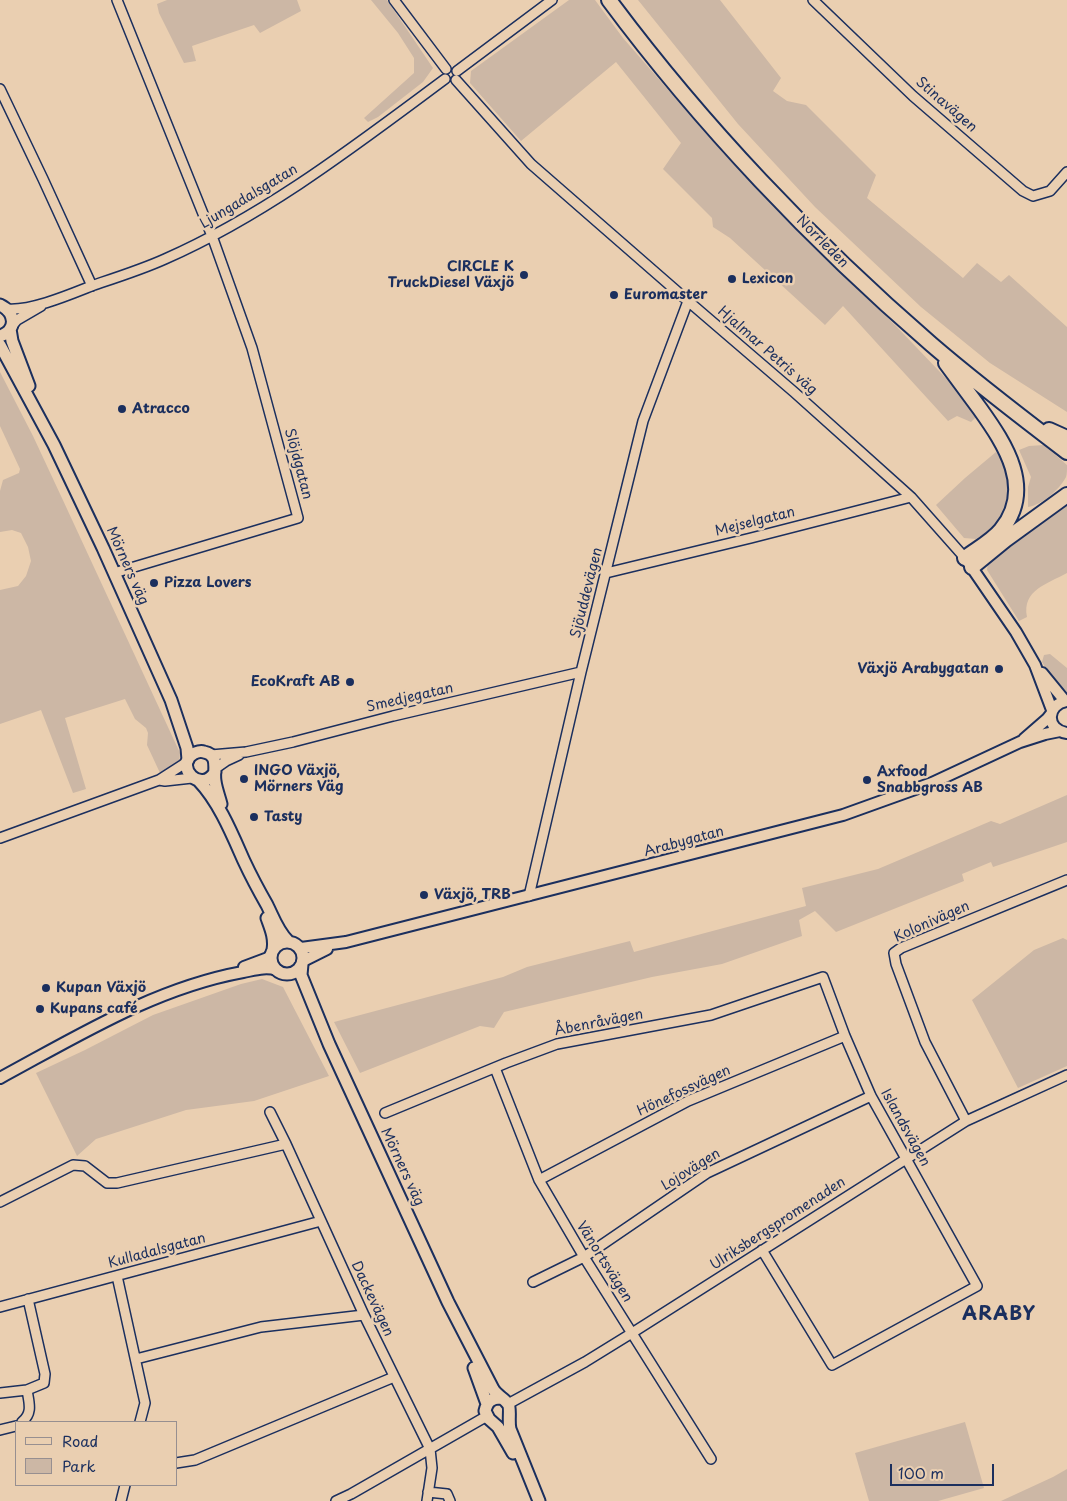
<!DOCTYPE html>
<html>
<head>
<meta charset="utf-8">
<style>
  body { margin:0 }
  #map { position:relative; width:1067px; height:1501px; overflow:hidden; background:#eacfb1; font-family:"Playpen Sans",sans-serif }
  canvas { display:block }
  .legend { position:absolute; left:15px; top:1421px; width:162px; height:65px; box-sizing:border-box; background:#eacfb1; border:1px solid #978f90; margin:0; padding:6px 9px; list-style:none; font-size:15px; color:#1b2f5e }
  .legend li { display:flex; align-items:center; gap:10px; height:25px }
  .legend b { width:25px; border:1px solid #978f90 }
  .scale { position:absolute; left:890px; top:1464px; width:104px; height:22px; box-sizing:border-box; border:2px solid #1b2f5e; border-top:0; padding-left:6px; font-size:15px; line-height:18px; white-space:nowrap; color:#1b2f5e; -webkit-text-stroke:4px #eacfb1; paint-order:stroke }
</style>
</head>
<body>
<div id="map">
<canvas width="1067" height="1501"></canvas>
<ul class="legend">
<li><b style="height:6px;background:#eacfb1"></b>Road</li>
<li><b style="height:14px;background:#ccb7a5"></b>Park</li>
</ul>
<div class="scale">100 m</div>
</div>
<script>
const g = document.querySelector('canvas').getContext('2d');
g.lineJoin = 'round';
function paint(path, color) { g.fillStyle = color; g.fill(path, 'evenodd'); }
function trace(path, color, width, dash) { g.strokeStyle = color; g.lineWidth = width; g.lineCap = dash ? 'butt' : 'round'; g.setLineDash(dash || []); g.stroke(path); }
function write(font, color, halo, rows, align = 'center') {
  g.font = font + ' "Playpen Sans",sans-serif'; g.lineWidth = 5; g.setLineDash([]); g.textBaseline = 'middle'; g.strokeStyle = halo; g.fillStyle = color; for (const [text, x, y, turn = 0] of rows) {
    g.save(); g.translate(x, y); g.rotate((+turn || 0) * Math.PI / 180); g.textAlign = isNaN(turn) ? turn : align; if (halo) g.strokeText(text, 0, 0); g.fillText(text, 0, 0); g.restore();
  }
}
paint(new Path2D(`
  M 167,0 L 297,0 L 301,11 L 260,33 L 254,25 L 192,46 L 196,61 L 184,63 L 159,13 L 157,4 Z
  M 371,0 L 387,0 L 433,68 L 423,82 L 378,117 L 368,122 L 364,118 L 414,73 L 414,58 L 398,33 Z
  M 569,0 L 595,0 L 623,38 L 724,154 L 823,256 L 895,325 L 962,395 L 977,416 L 971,422 L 957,416 L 948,421 L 843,306 L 825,325 L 730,238 L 713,227 L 712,218 L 663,169 L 681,143 L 616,62 L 521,141 L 470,83 L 471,71 Z
  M 638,0 L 720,0 L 781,78 L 773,91 L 787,101 L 806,105 L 876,175 L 867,198 L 963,278 L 977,263 L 1001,282 L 1009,275 L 1067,327 L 1067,412 L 990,363 L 921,307 L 815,207 L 738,124 Z
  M 0,372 L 33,436 L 61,496 L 180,753 L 179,764 L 160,773 L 147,745 L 148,733 L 146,728 L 135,719 L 125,699 L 65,718 L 86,789 L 73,793 L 41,710 L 0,724 L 0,590 L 18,586 L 26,576 L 31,561 L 28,547 L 21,533 L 12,530 L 0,532 L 0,491 L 3,480 L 19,473 L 20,469 L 0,426 Z
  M 1044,445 L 1067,465 C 1067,469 1067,474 1066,477 C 1059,490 1042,505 1028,507 L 1028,487 L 1031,477 L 1019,450 L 1029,446 Z
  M 996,452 C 1011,470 1012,499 1000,519 C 995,527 984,534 976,539 L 964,538 L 936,505 L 965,478 Z
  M 1067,504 L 1067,573 C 1047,584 1022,590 1027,617 L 1019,621 L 987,570 L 988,562 L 997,553 L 1063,505 Z
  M 1050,654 L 1067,668 L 1067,696 L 1062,693 L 1042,662 L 1044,655 Z
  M 1067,795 L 1067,842 L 993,867 L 991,862 L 962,874 L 964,881 L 836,932 L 815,911 L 799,920 L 802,936 L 722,964 L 652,977 L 504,1012 L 494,1028 L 480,1026 L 360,1073 L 334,1022 L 503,977 L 527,967 L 630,941 L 634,952 L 806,906 L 802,888 L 878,869 L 991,821 L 1000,824 Z
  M 1063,938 L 1067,940 L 1067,1066 L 1018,1088 L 972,1000 L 1034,950 Z
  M 262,979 L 283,987 L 329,1076 L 254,1101 L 186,1110 L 96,1139 L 77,1156 L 36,1073 L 85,1050 L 153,1015 L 241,984 Z
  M 965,1422 L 984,1488 L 938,1501 L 869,1501 L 855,1453 Z
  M 1067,1469 L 1067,1501 L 1001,1501 L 1053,1477 Z`), '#ccb7a5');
const minor = new Path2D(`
  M 394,0 L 446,69
  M 813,0 L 913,96 L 1023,191 L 1033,196 L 1050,191 L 1067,172
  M 457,71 L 552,0
  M 456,80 L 531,164 L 688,301 L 794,392 L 911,497 L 965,558
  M 0,89 L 43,179 L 92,286
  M 7,309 C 32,311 71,294 94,285 C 118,277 143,269 165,259 C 267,214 356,145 445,79
  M 11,327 L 17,320 L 41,306
  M 114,573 L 298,518 L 252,348 L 212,236 L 117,0
  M 606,573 L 751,538 L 911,497
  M 211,755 L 246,752 L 293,742 L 393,716 L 581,672
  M 216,768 L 226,761 L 239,755
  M 159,780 L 165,781 L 192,778
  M 0,838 L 159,780 L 187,762
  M 529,896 L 581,672 L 643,421 L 688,301
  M 495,1068 L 539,1180 L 584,1257 L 711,1459
  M 270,1112 L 286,1144 L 364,1315 L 430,1449 L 432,1468 L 427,1501
  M 385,1113 L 506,1063 L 557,1044 L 711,1015 L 823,977 L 845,1036 L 871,1096 L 977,1286 L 832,1365 L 762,1250
  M 966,1121 L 925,1042 L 896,964 L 894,953 L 901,948 L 1067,880
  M 539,1180 L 688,1101 L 845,1036
  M 0,1202 L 73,1165 L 85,1166 L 107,1183 L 117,1183 L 286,1144
  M 117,1276 L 145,1403 L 140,1422
  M 533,1282 L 584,1257 L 707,1173 L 871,1096
  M 0,1307 L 321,1221
  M 136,1359 L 261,1327 L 364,1315
  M 0,1393 L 27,1390 L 44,1383 L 45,1374 L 28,1299
  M 508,1404 L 585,1362 L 632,1333 L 966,1121 L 1067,1075
  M 22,1422 C 33,1413 29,1403 27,1390
  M 0,1430 L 16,1426
  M 176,1463 L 195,1460 L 394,1377
  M 428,1492 L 447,1494 L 450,1501
  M 121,1501 L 125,1485
  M 336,1501 L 351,1494 L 487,1416`);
const tertiary = new Path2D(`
  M 968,562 L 1016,632 L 1035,665 L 1052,710
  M 1042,673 L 1065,701
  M 1067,701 C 1046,704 1045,730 1067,733
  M 1024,739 L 1047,719 L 1051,714
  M 301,948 L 346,942 L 843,815 L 932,783 L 1020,742 L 1045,734 L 1060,731
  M 303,961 L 327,949
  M 244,967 L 268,958 L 272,953
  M 0,1078 C 78,1036 155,988 243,972 C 254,970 266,966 277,970`);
const secondary = new Path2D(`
  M 0,305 C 15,312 18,330 0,336
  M 10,329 L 12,341 L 29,386
  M 0,345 L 54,445 L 103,548 L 171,700 L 187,748 L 188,760
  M 215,772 C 201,795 174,766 193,754 C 196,752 201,751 204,752 C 220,755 213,770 215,781 C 216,789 219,796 221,804
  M 199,781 C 219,802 232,834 244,861 C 251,876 259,891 267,905 C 273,917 278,932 288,941
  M 267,918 C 271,929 275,938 273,950
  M271 958a16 16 0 1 1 32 0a16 16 0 1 1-32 0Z
  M 302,964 L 301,975 L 329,1044 L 448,1302 L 493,1389 C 497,1396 504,1398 508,1404 C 511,1408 508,1421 510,1429 L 539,1501
  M 474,1368 L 487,1404
  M 500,1398 C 491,1398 487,1402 485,1411 L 489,1419 L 498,1427 L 513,1453`);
const trunk = new Path2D(`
  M 609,0 C 701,124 814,243 931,344 C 975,382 1021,417 1067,452
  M 946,363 C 957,378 969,394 980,409 C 1005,444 1035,489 1001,530 C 992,541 977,549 965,558
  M 1049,430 L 1067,438
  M 972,567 L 1005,540 L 1067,495`);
trace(minor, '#1b2f5e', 12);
trace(tertiary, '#1b2f5e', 14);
trace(secondary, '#1b2f5e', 15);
trace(trunk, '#1b2f5e', 18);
trace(minor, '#eacfb1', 9);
trace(tertiary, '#eacfb1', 10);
trace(secondary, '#eacfb1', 11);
trace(trunk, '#eacfb1', 14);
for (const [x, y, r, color] of [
  [524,275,5,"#1b2f5e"],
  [732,279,5,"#1b2f5e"],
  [614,295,5,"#1b2f5e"],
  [122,409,5,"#1b2f5e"],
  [154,583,5,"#1b2f5e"],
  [999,669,5,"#1b2f5e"],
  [350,682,5,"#1b2f5e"],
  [244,779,5,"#1b2f5e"],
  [867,780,5,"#1b2f5e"],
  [254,817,5,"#1b2f5e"],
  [424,895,5,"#1b2f5e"],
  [46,988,5,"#1b2f5e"],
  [40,1009,5,"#1b2f5e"]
]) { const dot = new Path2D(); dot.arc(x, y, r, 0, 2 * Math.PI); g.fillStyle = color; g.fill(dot); trace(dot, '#eacfb1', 2); }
write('14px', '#1b2f5e', '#eacfb1', [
  ["Stinavägen",946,105,41],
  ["Ljungadalsgatan",249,197,-31],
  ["Norrleden",822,242,45],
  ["Hjalmar Petris väg",767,351,41],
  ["Slöjdgatan",298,464,75],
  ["Mejselgatan",755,522,-14],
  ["Mörners väg",127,566,66],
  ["Sjöuddevägen",587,593,-76],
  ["Smedjegatan",410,698,-13],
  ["Arabygatan",684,842,-15],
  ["Kolonivägen",932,922,-24],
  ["Åbenråvägen",599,1023,-11],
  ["Hönefossvägen",684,1091,-25],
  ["Islandsvägen",905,1128,61],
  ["Mörners väg",402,1167,65],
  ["Lojovägen",691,1170,-32],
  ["Ulriksbergspromenaden",778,1224,-33],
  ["Kulladalsgatan",157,1251,-15],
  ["Vänortsvägen",604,1262,58],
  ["Dackevägen",372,1299,65]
]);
write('bold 14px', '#1b2f5e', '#eacfb1', [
  ["CIRCLE K",514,267,"right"],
  ["TruckDiesel Växjö",514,283,"right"],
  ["Lexicon",742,279],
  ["Euromaster",624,295],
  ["Atracco",132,409],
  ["Pizza Lovers",164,583],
  ["Växjö Arabygatan",989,669,"right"],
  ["EcoKraft AB",340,682,"right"],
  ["INGO Växjö,",254,771],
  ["Mörners Väg",254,787],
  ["Axfood",877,772],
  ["Snabbgross AB",877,788],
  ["Tasty",264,817],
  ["Växjö, TRB",434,895],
  ["Kupan Växjö",56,988],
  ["Kupans café",50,1009]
], 'left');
g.letterSpacing = '1px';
write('bold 19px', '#1b2f5e', '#eacfb1', [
  ["ARABY",999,1315]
]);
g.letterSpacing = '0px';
</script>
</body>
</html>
